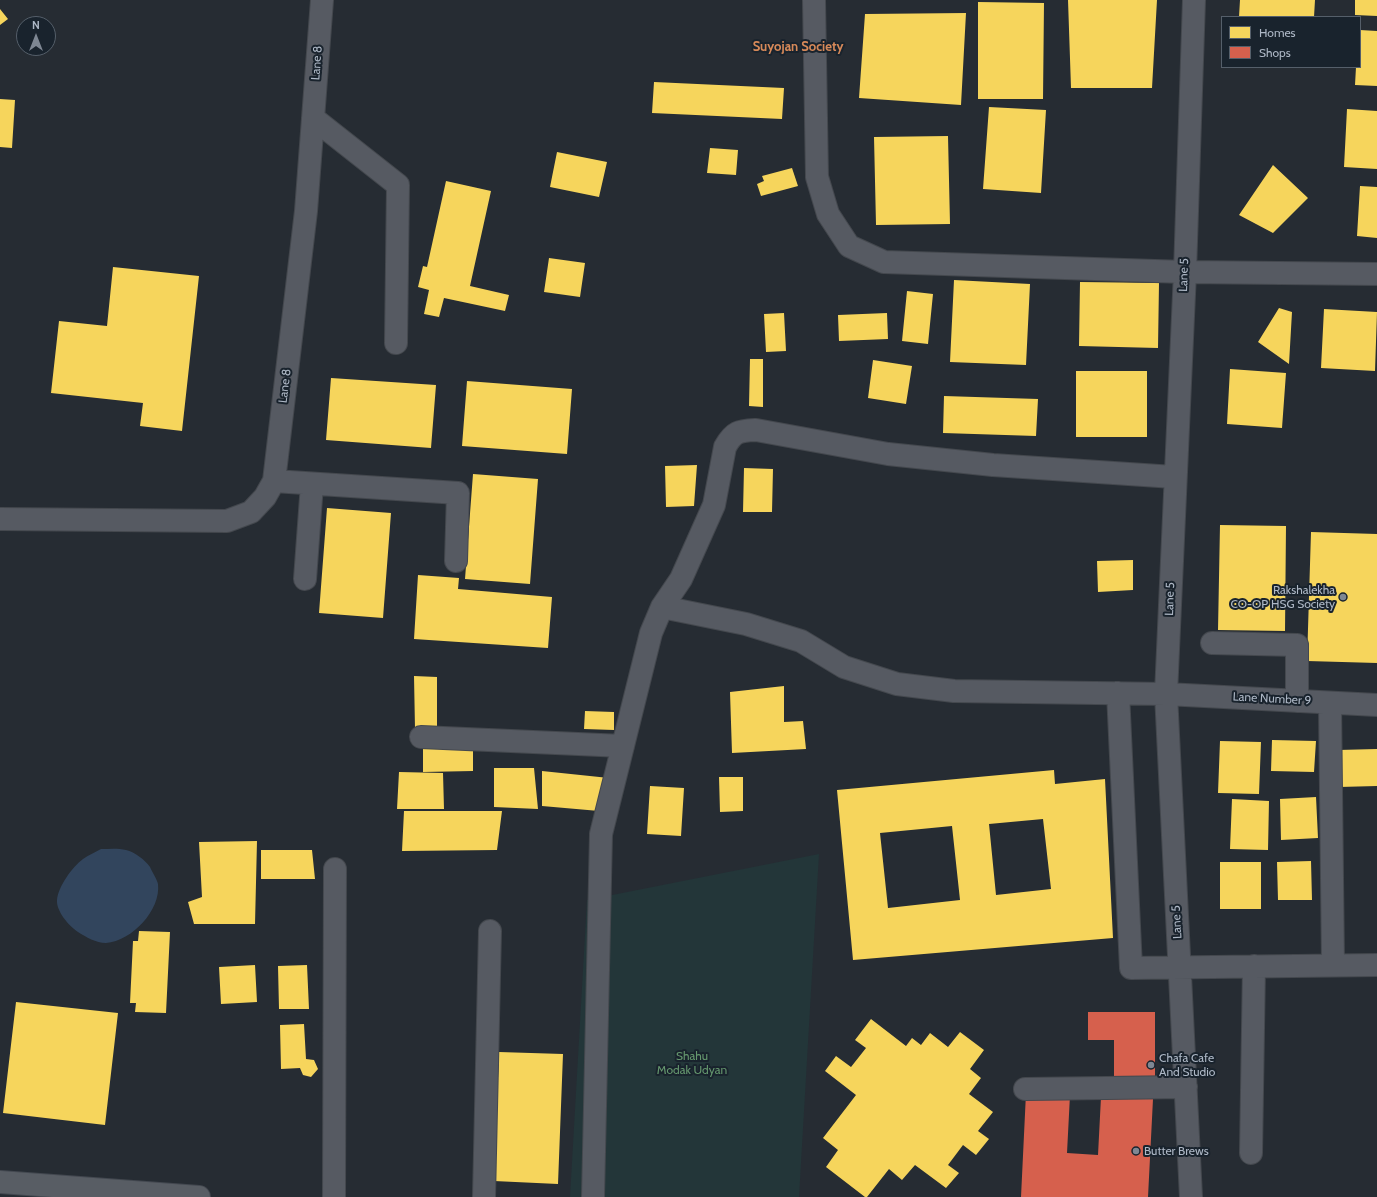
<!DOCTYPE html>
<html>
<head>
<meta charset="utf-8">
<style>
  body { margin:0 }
  #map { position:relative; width:1377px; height:1197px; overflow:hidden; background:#262c33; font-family:Cabin,sans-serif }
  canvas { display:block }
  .legend { position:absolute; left:1221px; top:16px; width:140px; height:52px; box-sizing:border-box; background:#19232d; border:1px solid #555f6a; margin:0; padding:5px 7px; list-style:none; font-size:12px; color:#aeb8c6 }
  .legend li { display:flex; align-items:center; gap:8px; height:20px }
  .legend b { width:20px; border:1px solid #555f6a }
  .north { position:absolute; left:16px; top:16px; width:40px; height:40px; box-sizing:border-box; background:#19232d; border:1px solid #555f6a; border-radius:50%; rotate:0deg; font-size:11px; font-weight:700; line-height:16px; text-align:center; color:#aeb8c6 }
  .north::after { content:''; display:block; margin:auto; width:14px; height:18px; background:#7e8793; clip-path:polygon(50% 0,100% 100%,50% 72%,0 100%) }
</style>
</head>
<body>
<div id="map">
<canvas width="1377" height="1197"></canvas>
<ul class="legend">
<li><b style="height:11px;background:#f6d55c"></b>Homes</li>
<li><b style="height:11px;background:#d6604d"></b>Shops</li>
</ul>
<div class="north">N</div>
</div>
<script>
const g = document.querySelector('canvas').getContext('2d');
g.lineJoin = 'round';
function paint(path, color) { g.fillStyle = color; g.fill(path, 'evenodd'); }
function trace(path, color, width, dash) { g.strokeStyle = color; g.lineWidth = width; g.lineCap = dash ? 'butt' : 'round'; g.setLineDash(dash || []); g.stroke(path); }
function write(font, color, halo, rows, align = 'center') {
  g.font = font + ' Cabin,sans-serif'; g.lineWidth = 4; g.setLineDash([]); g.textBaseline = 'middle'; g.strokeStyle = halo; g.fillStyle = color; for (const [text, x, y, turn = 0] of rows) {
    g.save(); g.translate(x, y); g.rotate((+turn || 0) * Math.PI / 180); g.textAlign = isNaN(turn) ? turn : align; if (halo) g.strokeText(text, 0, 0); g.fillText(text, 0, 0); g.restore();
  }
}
paint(new Path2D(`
  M 819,854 L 799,1197 L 570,1197 L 587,900 Z`), '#233639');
paint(new Path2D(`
  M 101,849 C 109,849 118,848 126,850 C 135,852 145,860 150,867 C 152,872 157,879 158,884 C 161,910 132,941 106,943 C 96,943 86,937 78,932 C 69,926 56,911 57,900 C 58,887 72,867 83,859 C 88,855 96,852 101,849 Z`), '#32455d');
paint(new Path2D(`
  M 1068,0 L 1157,0 L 1152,88 L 1071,88 Z
  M 1240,0 L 1315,0 L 1314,17 L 1239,17 Z
  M 1355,0 L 1377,0 L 1377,16 L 1355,15 Z
  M 978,2 L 1044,3 L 1043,99 L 978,99 Z
  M 0,9 L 8,19 L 0,25 Z
  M 966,13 L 961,105 L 859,98 L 865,14 Z
  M 1360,30 L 1377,31 L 1377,86 L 1355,85 L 1356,67 L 1360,67 Z
  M 654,82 L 784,88 L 782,119 L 652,113 Z
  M 0,99 L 15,100 L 12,148 L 0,147 Z
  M 989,107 L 1046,110 L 1041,193 L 983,189 Z
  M 1347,109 L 1377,111 L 1377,169 L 1344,167 Z
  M 948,136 L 950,224 L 876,225 L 874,137 Z
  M 710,148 L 738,150 L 736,175 L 707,173 Z
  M 557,152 L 607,162 L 599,197 L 550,187 Z
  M 1273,165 L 1308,198 L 1273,233 L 1239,215 Z
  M 792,168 L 798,186 L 761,196 L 757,184 L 764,181 L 762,176 Z
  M 446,181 L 491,191 L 470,286 L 509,295 L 505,311 L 444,298 L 439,317 L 424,314 L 429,290 L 418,287 L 423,266 L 427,267 Z
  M 1360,186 L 1377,187 L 1377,238 L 1357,236 Z
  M 549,258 L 585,263 L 580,297 L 544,292 Z
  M 113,267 L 199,276 L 182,431 L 140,426 L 143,403 L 51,393 L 59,321 L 107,326 Z
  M 954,280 L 1030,284 L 1026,365 L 950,362 Z
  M 1080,282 L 1159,283 L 1158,348 L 1079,346 Z
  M 907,291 L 933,294 L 928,344 L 902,341 Z
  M 1279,308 L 1292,312 L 1289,364 L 1258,342 Z
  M 1324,309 L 1377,312 L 1375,371 L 1321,368 Z
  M 784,313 L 786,351 L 766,352 L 764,314 Z
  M 887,313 L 888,339 L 839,341 L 838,315 Z
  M 750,359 L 763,359 L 763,407 L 749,406 Z
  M 873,360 L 912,366 L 906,404 L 868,398 Z
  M 1230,369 L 1286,373 L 1282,428 L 1227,424 Z
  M 1076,371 L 1147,371 L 1147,437 L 1076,437 Z
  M 331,378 L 436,385 L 431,448 L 326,440 Z
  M 467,381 L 572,389 L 567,454 L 462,446 Z
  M 944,396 L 1038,399 L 1036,436 L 943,433 Z
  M 697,465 L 694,506 L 666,507 L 665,466 Z
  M 744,468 L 773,469 L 772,512 L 743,512 Z
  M 473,474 L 538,479 L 530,584 L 465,579 Z
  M 327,508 L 391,513 L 383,618 L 319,613 Z
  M 1220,525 L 1286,526 L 1285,631 L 1218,630 Z
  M 1311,532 L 1377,534 L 1377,663 L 1307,661 Z
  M 1133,560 L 1133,590 L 1098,592 L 1097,561 Z
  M 418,575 L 459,578 L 458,589 L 552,597 L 548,648 L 414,639 Z
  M 414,676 L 437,677 L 437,731 L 415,729 Z
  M 784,686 L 784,722 L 803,721 L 806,749 L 732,753 L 730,692 Z
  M 585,711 L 614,712 L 614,730 L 584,729 Z
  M 473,740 L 473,771 L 423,772 L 423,741 Z
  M 1272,740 L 1316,741 L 1314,772 L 1271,771 Z
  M 1220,741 L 1261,742 L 1259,794 L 1218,793 Z
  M 1377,749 L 1377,786 L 1339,787 L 1338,750 Z
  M 494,768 L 534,768 L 538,809 L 494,807 Z
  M 1054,770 L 1055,784 L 1105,779 L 1113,938 L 853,960 L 837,790 ZM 1043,819 L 1051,889 L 996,895 L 989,824 ZM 952,826 L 960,900 L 888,908 L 880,833 Z
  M 542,771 L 609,778 L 599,811 L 542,806 Z
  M 399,772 L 443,773 L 444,809 L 397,809 Z
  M 719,777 L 743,777 L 743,811 L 720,812 Z
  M 650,786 L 684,788 L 681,836 L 647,834 Z
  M 1316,797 L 1318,838 L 1281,840 L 1280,799 Z
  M 1232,799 L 1269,801 L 1268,850 L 1230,849 Z
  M 404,811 L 502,811 L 497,850 L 402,851 Z
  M 257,841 L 255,924 L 194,924 L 188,902 L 202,897 L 199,842 Z
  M 261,850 L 312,850 L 315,879 L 261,879 Z
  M 1311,861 L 1312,900 L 1278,900 L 1277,862 Z
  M 1220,862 L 1261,862 L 1261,909 L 1220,909 Z
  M 139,931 L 170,932 L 166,1013 L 135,1012 L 136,1003 L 130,1003 L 133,941 L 138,941 Z
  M 255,965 L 257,1002 L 221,1004 L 219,967 Z
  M 307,965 L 309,1009 L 279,1009 L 278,966 Z
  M 16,1002 L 118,1013 L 105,1125 L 3,1113 Z
  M 871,1019 L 906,1046 L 912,1038 L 921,1045 L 930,1033 L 948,1047 L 960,1032 L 984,1050 L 970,1069 L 981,1078 L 969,1094 L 993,1112 L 978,1131 L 989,1139 L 976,1155 L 963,1145 L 948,1165 L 959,1173 L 946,1188 L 915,1165 L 902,1180 L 889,1169 L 867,1197 L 865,1197 L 826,1167 L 838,1150 L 823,1138 L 856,1095 L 825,1071 L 836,1056 L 851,1067 L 866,1048 L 855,1040 Z
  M 304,1024 L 306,1059 L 314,1060 L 318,1069 L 311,1077 L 303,1075 L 300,1068 L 281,1069 L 280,1025 Z
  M 499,1052 L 563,1054 L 558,1184 L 494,1181 Z`), '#f6d55c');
paint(new Path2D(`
  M 1088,1012 L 1155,1012 L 1155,1080 L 1114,1080 L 1114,1040 L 1088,1040 Z
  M 1026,1093 L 1070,1095 L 1067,1153 L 1098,1155 L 1101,1097 L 1153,1099 L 1148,1197 L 1021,1197 Z`), '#d6604d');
const minor = new Path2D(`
  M 814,0 L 817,177 L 828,214 L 849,246 L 884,262 L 1185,272 L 1377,274
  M 313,118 L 398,185 L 396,343
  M 274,481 L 458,493 L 456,561
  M 0,519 L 227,521 L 251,512 L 265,497 L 274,481 L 306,211 L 322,0
  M 305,579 L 312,484
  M 662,607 L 746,624 L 801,641 L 844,667 L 897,684 L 954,691 L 1166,694 L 1377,705
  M 1212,643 L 1297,645 L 1297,701
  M 1118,693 L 1131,968 L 1377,965
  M 1330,703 L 1333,965
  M 421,737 L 623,746
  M 1025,1089 L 1186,1087
  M 1251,1153 L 1254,966
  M 334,1197 L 335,869
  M 484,1197 L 490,931
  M 593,1197 L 601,834 L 651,633 L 662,607 L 681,579 L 714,505 L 725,447 C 734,431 739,431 756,430 L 888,454 L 993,465 L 1174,477
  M 1191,1197 L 1166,694 L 1185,272 L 1194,0`);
const major = new Path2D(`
  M 0,1182 L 199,1197`);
trace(minor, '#44484e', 24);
trace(major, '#434850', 24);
trace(minor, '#565a62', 22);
trace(major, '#585d64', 22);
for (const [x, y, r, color] of [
  [1343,597,4,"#7e8793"],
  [1151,1065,4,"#7e8793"],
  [1136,1151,4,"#7e8793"]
]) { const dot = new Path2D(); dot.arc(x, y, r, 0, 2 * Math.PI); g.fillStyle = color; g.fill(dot); trace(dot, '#19232d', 1.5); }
write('12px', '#aeb8c6', '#19232d', [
  ["Lane 8",317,63,-86],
  ["Lane 5",1184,275,-88],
  ["Lane 8",285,386,-83],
  ["Lane 5",1170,599,-88],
  ["Lane Number 9",1272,699,3],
  ["Lane 5",1177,922,-93]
]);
write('12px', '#aeb8c6', '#19232d', [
  ["Rakshalekha",1335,590,"right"],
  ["CO-OP HSG Society",1335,604,"right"],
  ["Chafa Cafe",1159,1058],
  ["And Studio",1159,1072],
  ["Butter Brews",1144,1151]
], 'left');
write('12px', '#65976e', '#19232d', [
  ["Shahu",692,1056],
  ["Modak Udyan",692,1070]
]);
write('bold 13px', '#d68959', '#19232d', [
  ["Suyojan Society",798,47]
]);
</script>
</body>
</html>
